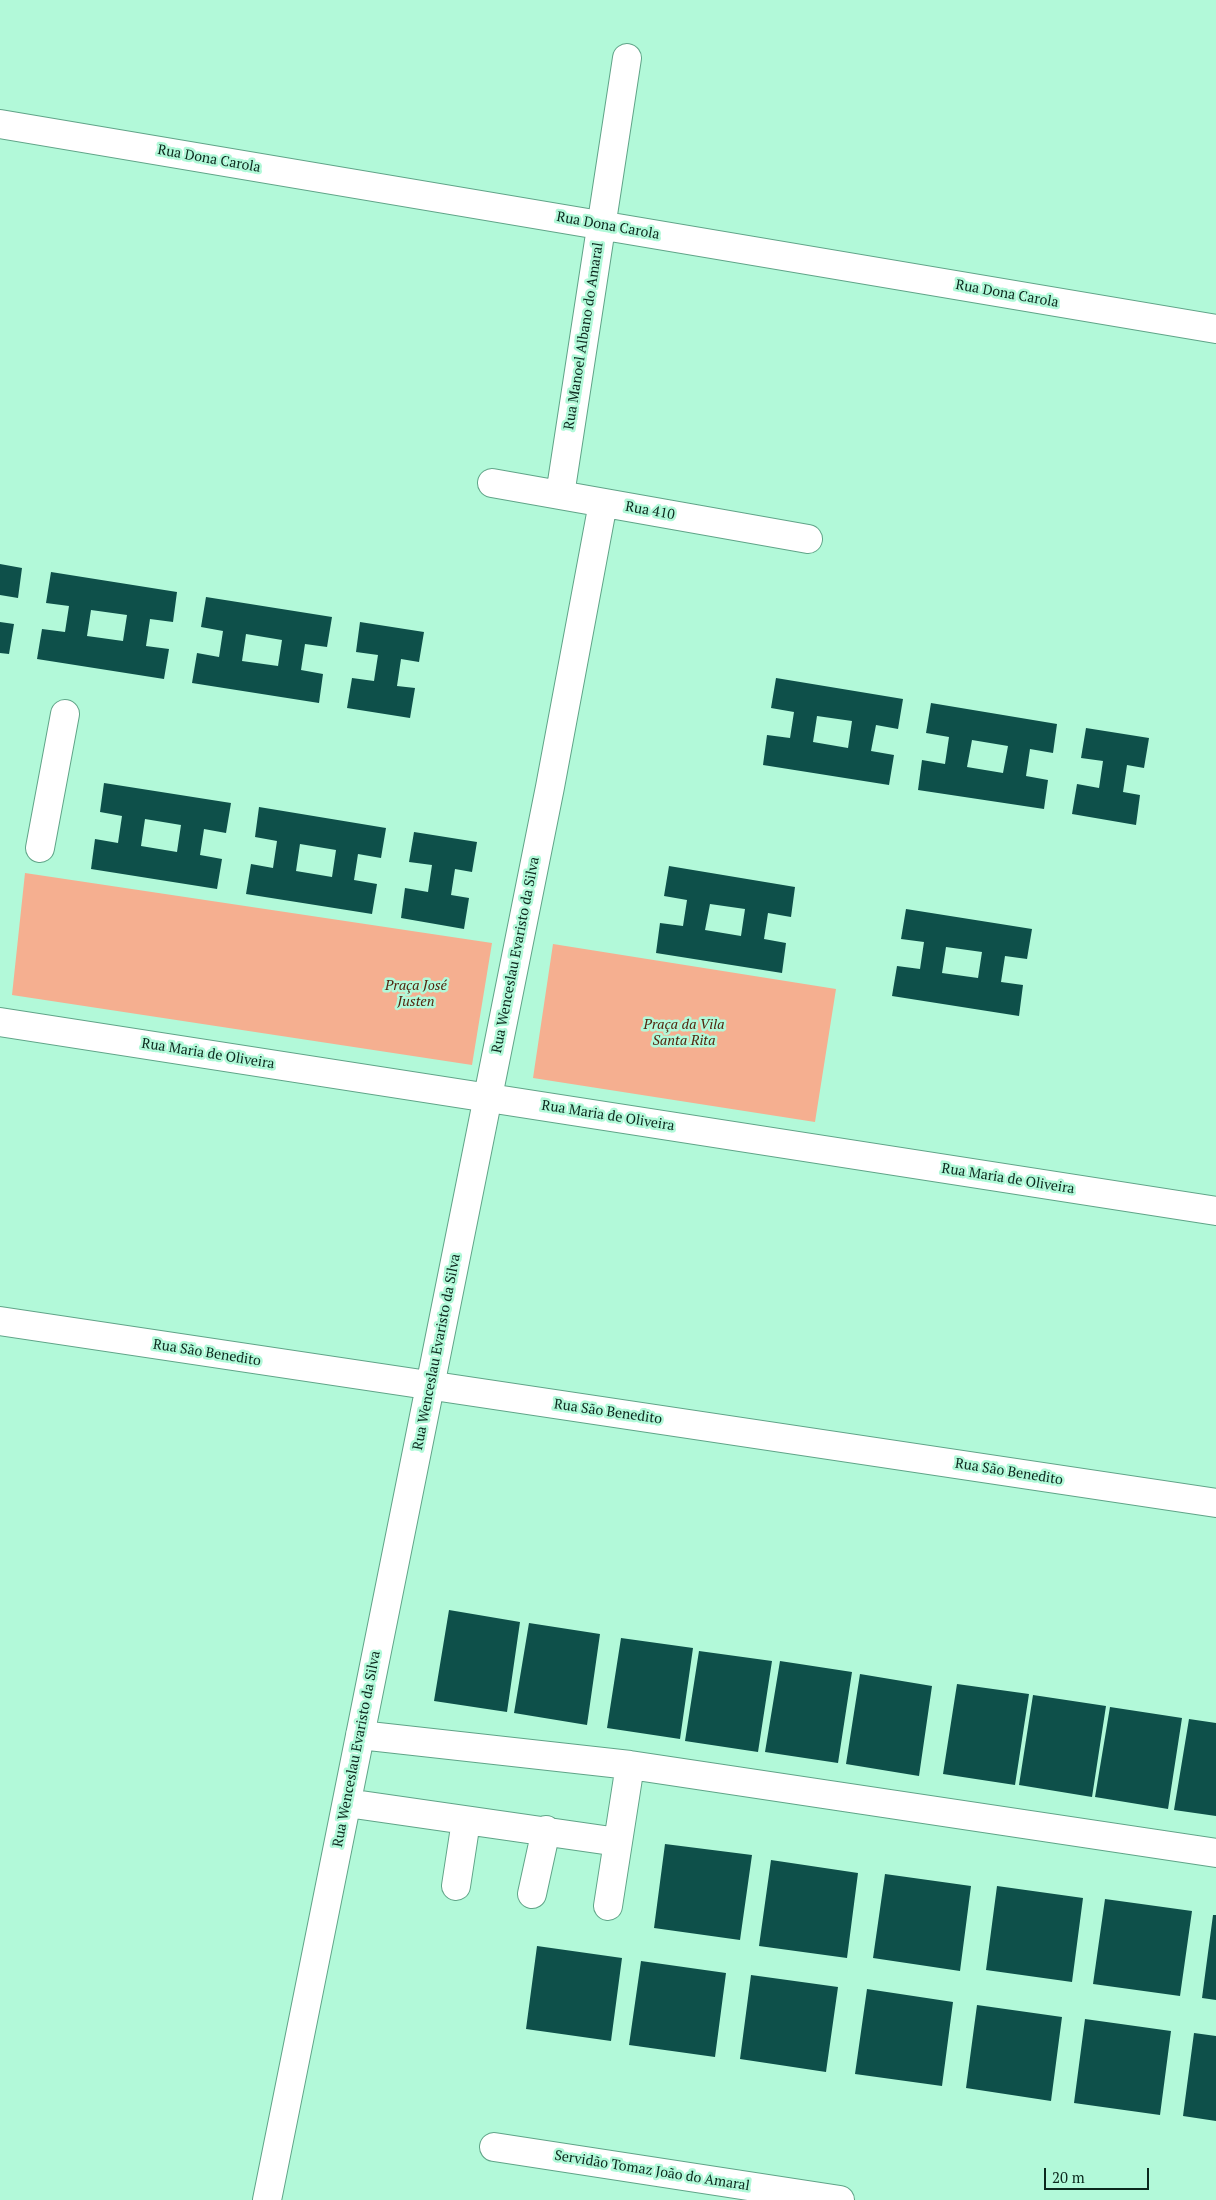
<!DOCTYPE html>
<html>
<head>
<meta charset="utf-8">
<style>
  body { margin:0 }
  #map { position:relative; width:1216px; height:2200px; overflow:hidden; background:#b2f9d9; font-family:"PT Serif",serif }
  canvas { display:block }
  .scale { position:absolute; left:1044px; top:2168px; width:105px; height:22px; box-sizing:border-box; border:2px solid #0b281d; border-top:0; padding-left:6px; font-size:15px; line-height:18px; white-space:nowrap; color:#0b281d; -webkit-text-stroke:4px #b2f9d9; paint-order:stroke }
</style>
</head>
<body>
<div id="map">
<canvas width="1216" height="2200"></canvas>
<div class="scale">20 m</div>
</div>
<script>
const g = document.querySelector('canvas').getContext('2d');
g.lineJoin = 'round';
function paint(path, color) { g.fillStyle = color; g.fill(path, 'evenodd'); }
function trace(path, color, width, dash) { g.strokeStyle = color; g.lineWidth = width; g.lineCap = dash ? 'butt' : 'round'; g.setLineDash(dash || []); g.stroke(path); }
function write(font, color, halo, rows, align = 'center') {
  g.font = font + ' "PT Serif",serif'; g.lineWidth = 5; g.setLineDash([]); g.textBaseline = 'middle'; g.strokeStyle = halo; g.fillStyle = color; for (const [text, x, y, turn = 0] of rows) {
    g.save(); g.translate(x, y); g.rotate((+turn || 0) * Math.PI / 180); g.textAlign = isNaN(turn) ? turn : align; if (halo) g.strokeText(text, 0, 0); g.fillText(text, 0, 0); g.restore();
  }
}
paint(new Path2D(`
  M 25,873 L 492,943 L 472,1065 L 12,995 Z
  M 553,944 L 836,989 L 815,1122 L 533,1078 Z`), '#f5af90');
paint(new Path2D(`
  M 0,564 L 22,568 L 18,598 L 0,595 Z
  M 51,572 L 177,592 L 173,622 L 150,619 L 146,646 L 169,649 L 164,679 L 37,659 L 42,629 L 65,632 L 69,606 L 46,603 ZM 91,610 L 127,615 L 123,641 L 87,636 Z
  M 206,597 L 332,617 L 327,647 L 305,644 L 301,670 L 323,674 L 319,703 L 192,683 L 197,653 L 219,657 L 223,631 L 201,627 ZM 246,634 L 282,640 L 278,666 L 242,661 Z
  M 0,622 L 14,624 L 9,654 L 0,653 Z
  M 360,622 L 424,632 L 419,662 L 401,659 L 397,686 L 415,688 L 410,718 L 347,708 L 352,678 L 374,681 L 378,655 L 356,652 Z
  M 776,678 L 903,699 L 898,729 L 876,725 L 871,751 L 894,755 L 889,785 L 763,765 L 767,735 L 790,738 L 794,712 L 771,708 ZM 817,716 L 852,721 L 848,748 L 813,742 Z
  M 931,703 L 1057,724 L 1053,753 L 1030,749 L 1026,776 L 1048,780 L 1044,809 L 918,790 L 922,760 L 945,764 L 949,737 L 926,733 ZM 972,740 L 1008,746 L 1003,773 L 967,767 Z
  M 1086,728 L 1149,738 L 1144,768 L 1127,765 L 1123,792 L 1140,795 L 1136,825 L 1072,814 L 1077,784 L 1099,788 L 1103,761 L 1081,758 Z
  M 104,783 L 231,803 L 226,833 L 204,829 L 200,855 L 222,859 L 217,889 L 91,869 L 95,839 L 118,843 L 122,816 L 100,812 ZM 145,819 L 181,825 L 177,852 L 141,846 Z
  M 259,807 L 386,828 L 381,858 L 358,854 L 354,880 L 377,884 L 372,914 L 246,894 L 251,864 L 273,868 L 277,841 L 255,837 ZM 300,844 L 336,850 L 332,877 L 296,871 Z
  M 414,832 L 477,842 L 472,872 L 455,869 L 451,895 L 469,898 L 464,929 L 401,918 L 405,888 L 428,892 L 432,865 L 409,862 Z
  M 669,866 L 795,887 L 791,917 L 768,913 L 764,939 L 786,943 L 782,973 L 656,953 L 660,923 L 683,926 L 687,900 L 664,896 ZM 710,904 L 745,909 L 741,936 L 705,930 Z
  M 906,909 L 1032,929 L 1027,959 L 1005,956 L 1001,982 L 1023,985 L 1019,1016 L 892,996 L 897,966 L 920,969 L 924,942 L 901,939 ZM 946,947 L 982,952 L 978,978 L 942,973 Z
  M 449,1610 L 520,1622 L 507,1712 L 434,1701 Z
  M 529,1623 L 600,1634 L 587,1725 L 514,1713 Z
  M 621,1638 L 693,1648 L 680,1739 L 607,1728 Z
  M 699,1651 L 772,1661 L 758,1752 L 685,1741 Z
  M 780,1661 L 852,1672 L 838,1763 L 765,1752 Z
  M 860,1674 L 932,1686 L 919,1776 L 846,1764 Z
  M 957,1684 L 1029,1694 L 1015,1785 L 943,1774 Z
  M 1033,1695 L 1106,1706 L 1092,1797 L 1019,1785 Z
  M 1110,1707 L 1182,1718 L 1168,1809 L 1095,1797 Z
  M 1189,1719 L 1216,1723 L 1216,1816 L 1174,1810 Z
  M 665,1844 L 752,1855 L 740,1940 L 654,1928 Z
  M 771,1860 L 858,1873 L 847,1958 L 759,1946 Z
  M 885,1874 L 971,1886 L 960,1971 L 873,1958 Z
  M 997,1886 L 1083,1898 L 1072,1982 L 986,1970 Z
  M 1105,1899 L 1192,1911 L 1180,1996 L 1093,1984 Z
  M 1213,1915 L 1216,1915 L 1216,2000 L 1202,1998 Z
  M 537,1946 L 622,1958 L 611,2041 L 526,2029 Z
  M 641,1961 L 726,1973 L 715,2057 L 629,2045 Z
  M 751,1975 L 838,1987 L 826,2072 L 740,2059 Z
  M 867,1989 L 953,2002 L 942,2086 L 855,2074 Z
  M 977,2005 L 1062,2017 L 1051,2101 L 966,2088 Z
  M 1085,2019 L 1171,2031 L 1160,2115 L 1074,2103 Z
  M 1194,2033 L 1216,2036 L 1216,2121 L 1183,2116 Z`), '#0e504a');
const minor = new Path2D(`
  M 0,124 L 1216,329
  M 492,483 L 808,539
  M 560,495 L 627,58
  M 40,848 L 65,714
  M 0,1022 L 1216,1211
  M 0,1321 L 1216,1503
  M 360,1735 L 630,1765 L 1216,1853
  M 347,1803 L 618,1842
  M 456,1886 L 466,1821
  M 532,1894 L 546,1830
  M 608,1906 L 630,1765
  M 494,2147 L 840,2200
  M 267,2200 L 550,787 L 603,503`);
trace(minor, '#60a488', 30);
trace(minor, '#fff', 28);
write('14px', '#0b281d', '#b2f9d9', [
  ["Rua Dona Carola",209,159,10],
  ["Rua Dona Carola",608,226,10],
  ["Rua Dona Carola",1007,294,10],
  ["Rua Manoel Albano do Amaral",584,336,-81],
  ["Rua 410",650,511,10],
  ["Rua Wenceslau Evaristo da Silva",516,955,-79],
  ["Rua Maria de Oliveira",208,1054,9],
  ["Rua Maria de Oliveira",608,1116,9],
  ["Rua Maria de Oliveira",1008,1179,9],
  ["Rua Wenceslau Evaristo da Silva",437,1352,-79],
  ["Rua São Benedito",207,1353,9],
  ["Rua São Benedito",608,1412,8],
  ["Rua São Benedito",1009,1472,9],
  ["Rua Wenceslau Evaristo da Silva",357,1749,-79],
  ["Servidão Tomaz João do Amaral",652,2171,9]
]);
write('italic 14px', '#52250e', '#b2f9d9', [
  ["Praça José",416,986],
  ["Justen",416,1002],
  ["Praça da Vila",684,1025],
  ["Santa Rita",684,1041]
]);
</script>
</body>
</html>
